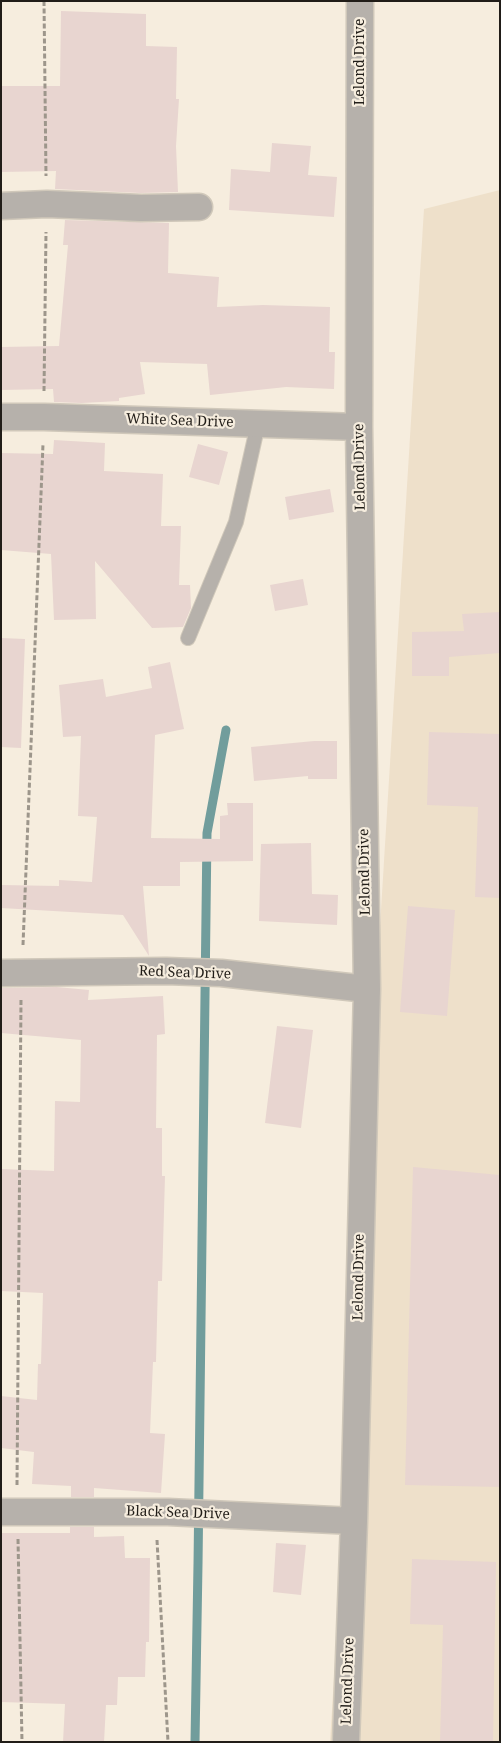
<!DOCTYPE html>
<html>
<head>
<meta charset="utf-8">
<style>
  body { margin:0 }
  #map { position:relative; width:501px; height:1743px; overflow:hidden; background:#f6edde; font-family:"Noto Serif",serif }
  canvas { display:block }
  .frame { position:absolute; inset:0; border:2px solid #211d18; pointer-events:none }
</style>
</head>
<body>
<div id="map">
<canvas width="501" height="1743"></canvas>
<div class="frame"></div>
</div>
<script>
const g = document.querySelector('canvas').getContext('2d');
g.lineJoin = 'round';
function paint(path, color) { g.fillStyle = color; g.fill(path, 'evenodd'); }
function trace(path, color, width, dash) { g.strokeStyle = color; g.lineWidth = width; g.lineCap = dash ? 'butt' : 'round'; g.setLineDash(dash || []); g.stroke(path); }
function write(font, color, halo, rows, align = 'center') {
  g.font = font + ' "Noto Serif",serif'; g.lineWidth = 4.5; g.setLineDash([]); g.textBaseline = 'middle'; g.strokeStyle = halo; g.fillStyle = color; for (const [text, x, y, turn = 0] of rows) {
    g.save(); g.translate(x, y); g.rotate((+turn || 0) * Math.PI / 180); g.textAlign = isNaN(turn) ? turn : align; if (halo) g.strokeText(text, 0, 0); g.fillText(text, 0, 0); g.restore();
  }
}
paint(new Path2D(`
  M 500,190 L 500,1742 L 330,1742 L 424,209 Z`), '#eee0ca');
trace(new Path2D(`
  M 195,1742 L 198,1564 L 207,833 L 226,730`), '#719d9c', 9);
paint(new Path2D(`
  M 61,11 L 146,14 L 146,46 L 177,47 L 176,99 L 179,99 L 176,146 L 178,192 L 141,193 L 55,189 L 56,171 L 1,172 L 1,86 L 60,86 Z
  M 272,143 L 311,146 L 308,175 L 337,177 L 334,217 L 229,210 L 231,169 L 270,172 Z
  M 65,220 L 169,223 L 168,273 L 219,277 L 217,307 L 263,305 L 330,307 L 329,352 L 335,352 L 334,389 L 286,387 L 210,395 L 207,364 L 140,362 L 145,394 L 119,398 L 119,401 L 82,403 L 54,402 L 53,389 L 1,390 L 1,347 L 59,346 L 68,245 L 63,245 Z
  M 54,440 L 105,443 L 104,471 L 163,474 L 161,526 L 181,526 L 179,585 L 190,585 L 191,608 L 183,627 L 152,628 L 95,561 L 96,619 L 54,620 L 51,554 L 1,550 L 1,453 L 53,454 Z
  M 198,444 L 228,452 L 219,485 L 189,477 Z
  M 330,489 L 334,512 L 289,520 L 285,497 Z
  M 303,579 L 308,605 L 275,611 L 270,585 Z
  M 500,612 L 500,653 L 449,657 L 449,676 L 412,676 L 412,632 L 464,631 L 462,614 Z
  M 1,638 L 25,639 L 21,748 L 1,747 Z
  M 170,662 L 184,729 L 155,735 L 151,838 L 220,839 L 220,816 L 228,815 L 227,803 L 253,803 L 253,861 L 180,862 L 180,886 L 143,886 L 149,956 L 123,915 L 1,908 L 1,885 L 59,886 L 59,880 L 92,882 L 97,817 L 78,816 L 81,736 L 63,737 L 59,685 L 103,679 L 106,697 L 152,688 L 148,667 Z
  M 429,732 L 500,734 L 500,898 L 475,897 L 478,807 L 427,805 Z
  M 314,741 L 337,741 L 337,779 L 308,779 L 308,776 L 254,781 L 251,747 Z
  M 311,843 L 312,894 L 338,895 L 337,925 L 259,921 L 261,844 Z
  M 408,906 L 455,910 L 447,1016 L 400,1012 Z
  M 57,987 L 89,990 L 88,1000 L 163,996 L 165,1034 L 157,1035 L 156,1128 L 162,1128 L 162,1176 L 165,1176 L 162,1281 L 158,1281 L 156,1362 L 153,1362 L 150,1433 L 165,1434 L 161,1493 L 94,1488 L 94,1497 L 71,1497 L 71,1486 L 32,1484 L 34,1452 L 1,1448 L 1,1396 L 37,1400 L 38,1364 L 41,1364 L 43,1293 L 1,1291 L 1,1169 L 54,1171 L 55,1101 L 80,1102 L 81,1040 L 1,1033 L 1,988 Z
  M 277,1026 L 313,1030 L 301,1128 L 265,1123 Z
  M 413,1167 L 500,1175 L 500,1487 L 405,1485 Z
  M 70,1527 L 94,1527 L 94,1537 L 124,1536 L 125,1558 L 150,1558 L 149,1642 L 146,1642 L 145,1677 L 118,1677 L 117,1705 L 106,1705 L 104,1742 L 63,1742 L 65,1704 L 1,1702 L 1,1533 L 70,1533 Z
  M 276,1543 L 306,1545 L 301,1595 L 273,1592 Z
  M 412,1559 L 496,1562 L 493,1742 L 440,1742 L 443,1625 L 410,1624 Z`), '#e8d5d0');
const service = new Path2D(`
  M 188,638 L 236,522 L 258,424`);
const minor = new Path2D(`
  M 1,206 L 47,204 L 141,208 L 199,207
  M 1,417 L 44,417 L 359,427
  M 1,973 L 166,971 L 221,973 L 367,989
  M 1,1512 L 168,1512 L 354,1521
  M 346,1742 L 354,1521 L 367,989 L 359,427 L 360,1`);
trace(service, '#d0c8ba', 16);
trace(minor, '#d0c8ba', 29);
trace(new Path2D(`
  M 44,1 L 46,176
  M 44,391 L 46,232
  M 23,945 L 43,444
  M 17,1485 L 21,999
  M 18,1539 L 22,1742
  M 157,1540 L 168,1742`), '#9d968b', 3, [5, 2.5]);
trace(service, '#b6b1ab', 14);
trace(minor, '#b6b1ab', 26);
write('14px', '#211d18', '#f6edde', [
  ["Lelond Drive",360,62,-90],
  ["White Sea Drive",180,421,2],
  ["Lelond Drive",360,467,-91],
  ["Lelond Drive",365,872,-91],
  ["Red Sea Drive",185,973,2],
  ["Lelond Drive",359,1277,-89],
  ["Black Sea Drive",178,1513,2],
  ["Lelond Drive",348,1681,-88]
]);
</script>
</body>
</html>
